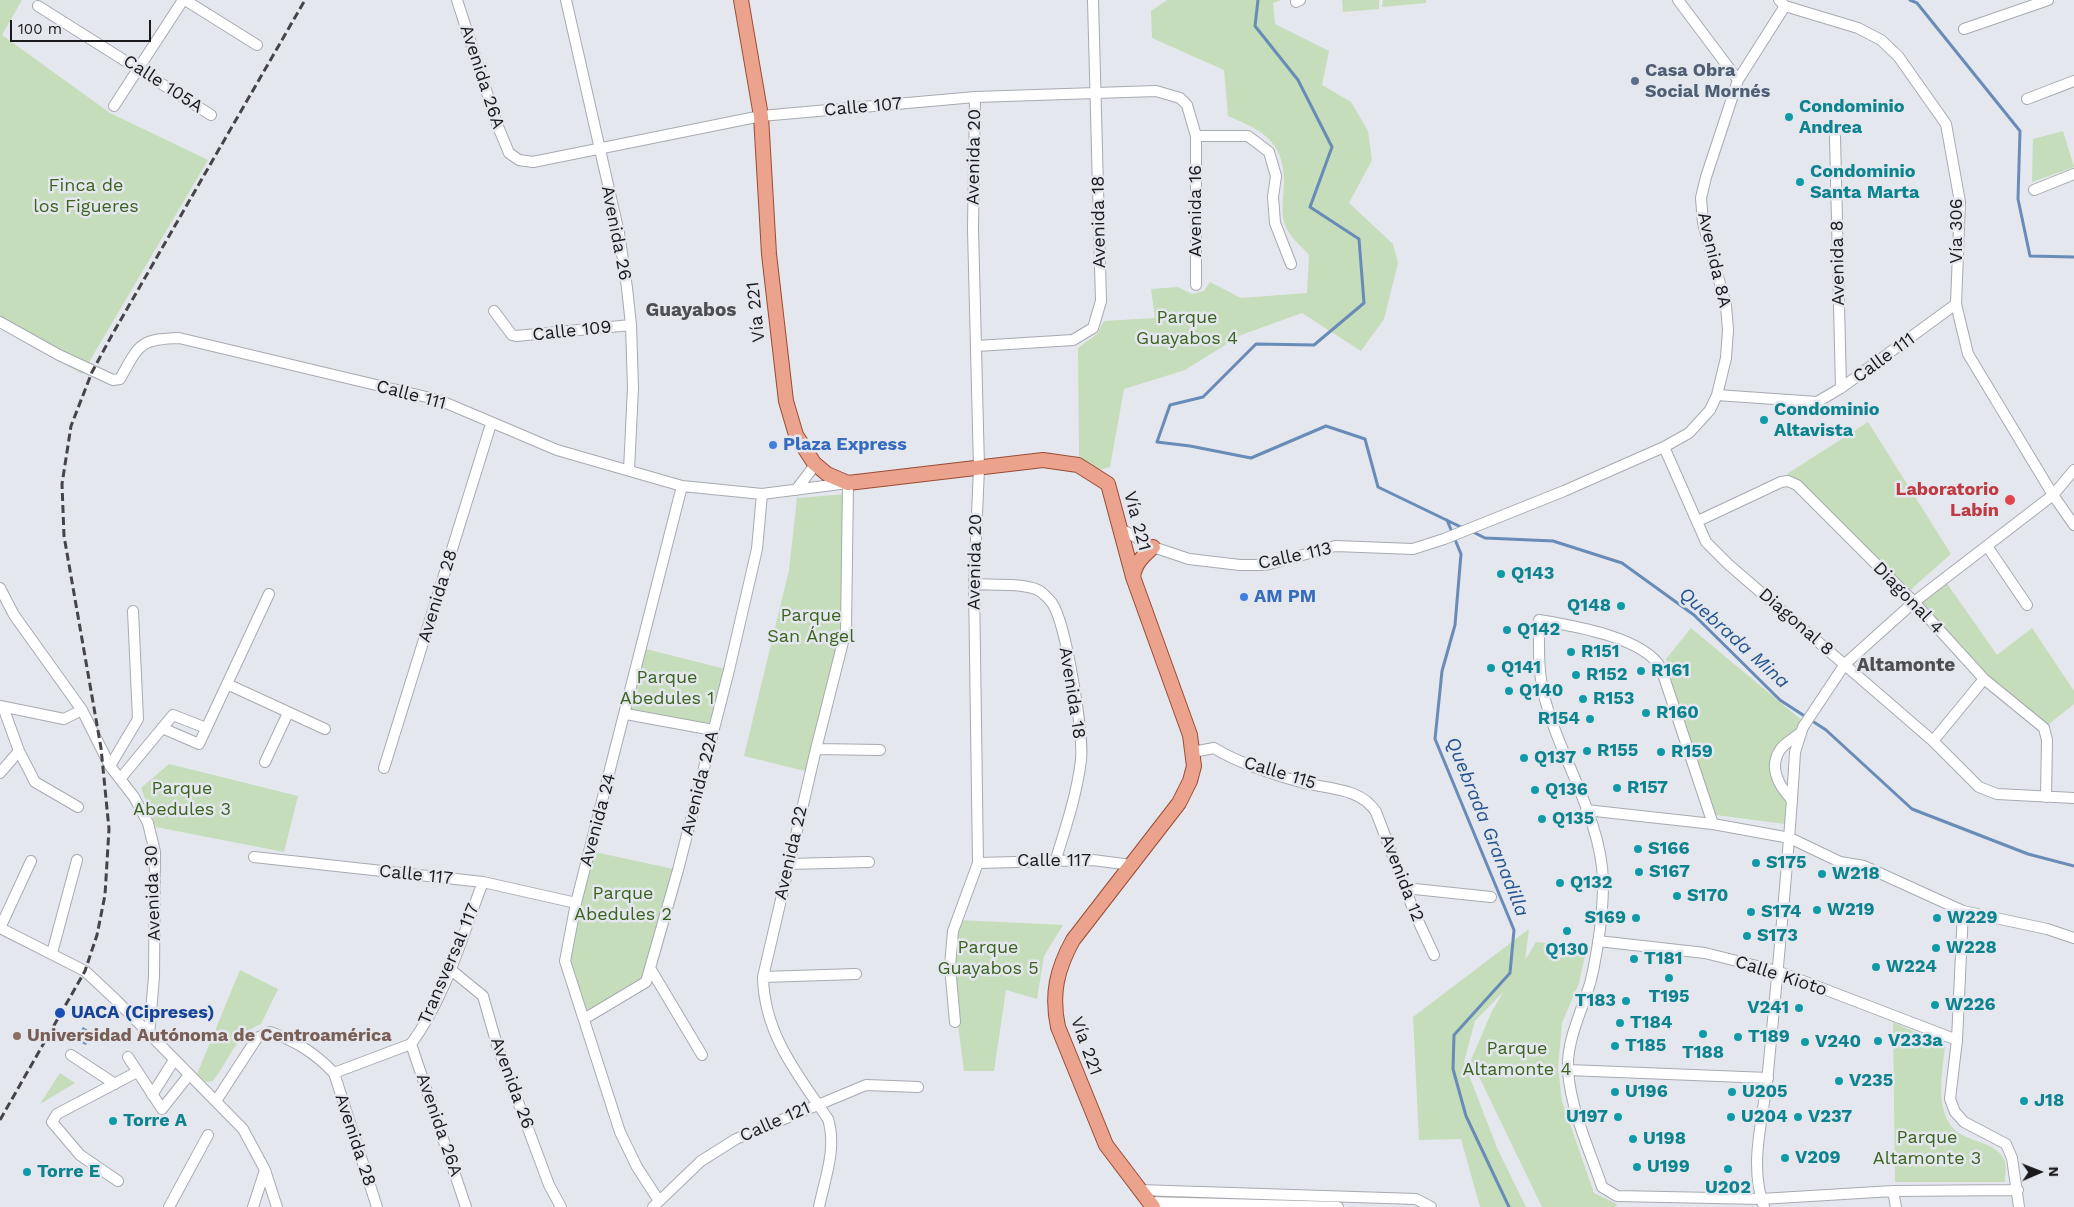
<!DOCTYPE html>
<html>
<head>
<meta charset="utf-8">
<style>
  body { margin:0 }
  #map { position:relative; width:2074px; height:1207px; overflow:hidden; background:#e4e7ed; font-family:"Work Sans",sans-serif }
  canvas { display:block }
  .north { position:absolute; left:2014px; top:1147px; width:50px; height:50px; -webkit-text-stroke:4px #e4e7ed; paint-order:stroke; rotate:89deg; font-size:14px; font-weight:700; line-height:20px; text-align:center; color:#1a1a1d }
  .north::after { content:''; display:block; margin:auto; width:18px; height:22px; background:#1a1a1d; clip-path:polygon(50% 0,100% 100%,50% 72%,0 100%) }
  .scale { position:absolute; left:10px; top:20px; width:141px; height:22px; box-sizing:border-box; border:2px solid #1a1a1d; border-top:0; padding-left:6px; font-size:15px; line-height:18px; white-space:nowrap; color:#1a1a1d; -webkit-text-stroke:4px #e4e7ed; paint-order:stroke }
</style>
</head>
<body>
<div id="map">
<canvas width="2074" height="1207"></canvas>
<div class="north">N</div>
<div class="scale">100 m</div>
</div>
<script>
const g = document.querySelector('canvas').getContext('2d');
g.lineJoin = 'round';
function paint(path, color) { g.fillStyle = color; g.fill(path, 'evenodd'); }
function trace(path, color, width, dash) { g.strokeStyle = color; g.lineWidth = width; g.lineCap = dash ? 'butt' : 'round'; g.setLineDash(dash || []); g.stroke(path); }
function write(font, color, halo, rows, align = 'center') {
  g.font = font + ' "Work Sans",sans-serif'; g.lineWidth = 5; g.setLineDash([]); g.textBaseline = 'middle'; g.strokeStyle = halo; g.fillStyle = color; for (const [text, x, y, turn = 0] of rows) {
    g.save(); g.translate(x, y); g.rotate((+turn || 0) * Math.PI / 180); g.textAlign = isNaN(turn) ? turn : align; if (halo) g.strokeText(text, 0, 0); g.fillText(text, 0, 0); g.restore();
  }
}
paint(new Path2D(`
  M 0,0 L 22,0 L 2,35 L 110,113 L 208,160 L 82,374 L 0,326 Z
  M 1167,0 L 1281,0 L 1273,3 L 1275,24 L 1329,51 L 1322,85 L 1351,102 L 1368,131 L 1372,160 L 1349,203 L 1393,244 L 1398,263 L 1384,319 L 1361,351 L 1302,313 L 1241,335 L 1185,370 L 1124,389 L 1110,467 L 1095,471 L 1079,457 L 1078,348 L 1097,334 L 1104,321 L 1155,318 L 1151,289 L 1178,287 L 1192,294 L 1204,291 L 1210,282 L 1241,298 L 1307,293 L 1309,255 C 1302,247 1288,235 1285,225 C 1280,210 1284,195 1284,180 C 1283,140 1261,130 1228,116 L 1224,70 L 1152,38 L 1151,11 Z
  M 1342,0 L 1379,0 L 1379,9 L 1343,12 Z
  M 1383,0 L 1426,0 L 1426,3 L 1382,7 Z
  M 2063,131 L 2074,167 L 2032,182 L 2033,139 Z
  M 1868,422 L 1951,554 L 1908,592 L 1787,474 Z
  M 847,494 L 846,630 L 805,771 L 744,756 L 789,570 L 797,498 Z
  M 1946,582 L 1997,655 L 2032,628 L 2074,691 L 2074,704 L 2044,728 L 1989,680 L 1920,600 Z
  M 1691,628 L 1805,723 L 1780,750 L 1776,764 L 1787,795 L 1785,824 L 1708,814 L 1670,695 L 1666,659 Z
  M 642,648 L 729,670 L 713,730 L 626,714 Z
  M 169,764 L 298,796 L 284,852 L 156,827 L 141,788 Z
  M 590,851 L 678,870 L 646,982 L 584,1019 L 565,961 Z
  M 959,920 L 1063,925 L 1044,956 L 1037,999 L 1006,990 L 994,1071 L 964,1071 L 950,963 Z
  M 1529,929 L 1525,960 L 1536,942 L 1587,946 L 1579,983 L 1562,1023 L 1558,1068 L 1562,1101 L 1594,1193 L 1617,1204 L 1616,1207 L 1542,1207 L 1471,1060 L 1492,1011 L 1504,991 L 1475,1021 L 1464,1062 L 1497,1148 L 1526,1207 L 1480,1207 L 1461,1139 L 1419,1140 L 1413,1017 Z
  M 240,970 L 278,989 L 261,1024 C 238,1032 227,1063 213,1081 L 206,1082 L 197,1074 Z
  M 1893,1022 L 1945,1046 C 1943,1070 1936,1098 1948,1121 C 1959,1144 1993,1138 2004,1159 C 2007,1165 2005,1175 2005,1182 L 1895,1182 Z
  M 60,1073 L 75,1083 L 40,1104 Z`), '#c5ddba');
paint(new Path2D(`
  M 83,1027 L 93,1033 L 86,1045 L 75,1040 Z`), '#688bb8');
trace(new Path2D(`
  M 1258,0 L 1255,26 L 1298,80 L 1332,147 L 1310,207 L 1359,239 L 1364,303 L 1314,345 L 1256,344 L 1203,397 L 1170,405 L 1157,442 L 1190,446 L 1251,458 L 1326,426 L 1365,439 L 1378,487 L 1465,529
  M 1910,0 L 1917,3 L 2020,131 L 2018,199 L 2030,256 L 2074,257
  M 1447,520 L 1461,554 L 1455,625 L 1442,671 L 1435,739 L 1514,930 L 1510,973 L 1454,1035 L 1453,1069 L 1466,1116 L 1509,1207
  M 1471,531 L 1485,538 L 1553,541 L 1622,563 L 1694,615 L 1780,700 L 1826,730 L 1912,809 L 2028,854 L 2074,866`), '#688bb8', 3);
const minor = new Path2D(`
  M 185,0 L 257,45
  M 457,0 L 497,124 L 509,153 L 519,160 L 533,162 L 761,116 L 975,97 L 1156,91 L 1180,98 L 1187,105 L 1196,136 L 1196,285
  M 566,0 L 619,233 L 627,288 L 631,325 L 633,388 L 629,470
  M 1678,0 L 1738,80
  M 1779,0 L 1785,6 L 1858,28 L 1881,40 L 1898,56 L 1946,124 L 1960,202 L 1956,304 L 1968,354 L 2053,495 L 2074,525
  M 1296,2 L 1300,0
  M 38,6 L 211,115
  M 1964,29 L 2048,0
  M 2027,99 L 2074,81
  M 114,106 L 183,0
  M 1196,136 L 1248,136 L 1269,152 L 1276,176 L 1273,197 L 1275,223 L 1291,264
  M 1835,137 L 1841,388
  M 2034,190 L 2074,174
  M 494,311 L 512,335 L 516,336 L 631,325
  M 0,322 L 59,355 L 113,380 L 120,379 C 139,345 139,339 179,338 L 439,400 L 557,450 L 682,486 L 762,494 L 848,483 L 846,630 L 816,749 L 763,977 C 764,1033 797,1074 828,1119 C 837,1148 825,1178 819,1207
  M 977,346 L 1073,340 L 1093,328 L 1101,301 L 1093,0
  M 1717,395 L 1817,402 L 1841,388 L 1956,304
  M 1664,447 L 1706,542 L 1728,564 L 1933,741 L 1979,787 L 1997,794 L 2074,798
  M 796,490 L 815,465
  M 1698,521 L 1781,482 L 1788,481 L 1797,485 L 1914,602 L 1984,679 L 2044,728 L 2047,740 L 2046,797
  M 1121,529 L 1153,547 L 1189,559 L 1240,565 L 1266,565 L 1335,546 L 1413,549 L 1444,539 L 1564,491 L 1664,447 L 1689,433 L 1710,410 L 1717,395 L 1726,358 L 1728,330 L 1726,305 L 1703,223 L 1701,198 L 1706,177 L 1738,80 L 1785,6
  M 1987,546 L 2027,605
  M 974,584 C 992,585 1022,583 1038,590 C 1042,592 1049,599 1052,603 C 1066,623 1084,735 1081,760 C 1077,794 1066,826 1056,859
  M 0,588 L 14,615 L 82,710 L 110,766 L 134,797 L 148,823 L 155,852 L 154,977 L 149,1035
  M 227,684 L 325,729
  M 0,706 L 64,719 L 82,710
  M 3,707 L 19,751 L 35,782 L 78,807
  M 626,714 L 713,730
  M 162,728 L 199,744 L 269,594
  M 1933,741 L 1984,679
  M 816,749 L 880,750
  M 1193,752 L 1214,748 C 1236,762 1277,776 1304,783 C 1329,789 1361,788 1376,812 L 1415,914 L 1434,955
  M 265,762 L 288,713
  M 110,766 L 138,719 L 133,611
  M 384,768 L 491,424
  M 0,773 L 19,751
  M 120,779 L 173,715 L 206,728
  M 1792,800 C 1780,787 1768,768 1780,750 C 1784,743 1795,738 1801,732
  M 1586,810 L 1713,824 L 1790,838 L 1840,862 L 1864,866 L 1963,911 L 2047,929 L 2074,938
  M 1713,824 L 1661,668 C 1643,637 1574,626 1539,620 C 1539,644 1538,668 1543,691 C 1557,754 1602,817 1603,882 C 1603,914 1598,949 1591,980 C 1583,1009 1566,1040 1568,1071 C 1571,1111 1590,1151 1602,1187 L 1617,1196 L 1761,1199 L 1893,1191 L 2018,1190
  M 254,857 L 483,882 L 576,903
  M 978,863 L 1093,860 L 1131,865
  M 788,864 L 869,862
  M 1405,888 L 1491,897
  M 1963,911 L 1957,1040 L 1950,1099 L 1955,1112 L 1964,1122 L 2006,1144 L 2012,1158 L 2019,1207
  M 0,928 L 85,971 L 116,1000 L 243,1129 L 265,1170 L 277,1207
  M 0,928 L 31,861
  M 1598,941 L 1705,953 L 1777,971 L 1957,1040
  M 52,953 L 77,860
  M 650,968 L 702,1055
  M 450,969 L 483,996 L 497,1045 L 549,1185 L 561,1207
  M 763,977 L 856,974
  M 584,1019 L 646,982 L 678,870 L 729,670 L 757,549 L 762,494
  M 955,1022 L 950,966 L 953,931 L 978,863 L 974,584 L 979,468 L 973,229 L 975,97
  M 411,1044 C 446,997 462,936 483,882
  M 411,1044 L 466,1207
  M 71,1055 L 115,1084
  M 128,1057 L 162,1109 L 189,1075
  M 1568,1070 L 1768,1078
  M 334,1073 L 377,1207
  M 152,1095 L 174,1060
  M 216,1101 L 257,1038 L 270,1032 C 296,1041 315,1053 334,1073 L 411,1044
  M 118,1181 L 80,1155 L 52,1122 L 57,1114 L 137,1072
  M 1139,1190 L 1416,1199 L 1431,1207
  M 1893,1191 L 1896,1207
  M 659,1201 L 637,1167 L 620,1132 L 565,961 L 576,903 L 682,486
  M 1148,1202 L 1338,1207
  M 169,1207 L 208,1135
  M 253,1207 L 265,1170
  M 653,1207 L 701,1161 L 736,1139 L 866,1085 L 918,1087
  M 1764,1207 C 1748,1163 1764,1117 1768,1072 C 1778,966 1789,859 1795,752 L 1803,727 L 1845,664 L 1914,602 L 2053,495 L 2074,470`);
const major = new Path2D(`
  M 741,0 L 761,116 L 769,254 L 786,401 L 796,435 L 814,463 L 827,474 L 848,483 L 1043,460 L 1078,465 L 1108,484 L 1133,577 L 1190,735 L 1194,766 L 1190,781 L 1179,803 L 1073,940 C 1057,969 1051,994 1058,1027 L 1106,1145 L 1153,1207
  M 1133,577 C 1135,563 1143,556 1153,547`);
trace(minor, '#a7aab0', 12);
trace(major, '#9a4b34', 16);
trace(minor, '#fff', 10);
trace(major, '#eca38d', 14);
trace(new Path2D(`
  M 0,1120 L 85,971 L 97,935 L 105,895 L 109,829 L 101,748 L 64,536 L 62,484 L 71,426 L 92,372 L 112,335 L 305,0`), '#454549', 3, [8, 4]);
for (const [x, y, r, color] of [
  [1635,81,5,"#5c6f8a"],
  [1789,117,5,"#0f9aa8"],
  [1800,182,5,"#0f9aa8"],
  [1764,420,5,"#0f9aa8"],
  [773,445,5,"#3f7fe0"],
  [2010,500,6,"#e0444e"],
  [1501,574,5,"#0f9aa8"],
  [1244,597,5,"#3f7fe0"],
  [1621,606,5,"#0f9aa8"],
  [1507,630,5,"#0f9aa8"],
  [1571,652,5,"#0f9aa8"],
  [1491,668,5,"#0f9aa8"],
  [1641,671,5,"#0f9aa8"],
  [1576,675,5,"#0f9aa8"],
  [1509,691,5,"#0f9aa8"],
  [1583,699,5,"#0f9aa8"],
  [1646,713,5,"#0f9aa8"],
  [1590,719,5,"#0f9aa8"],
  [1587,751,5,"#0f9aa8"],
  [1661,752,5,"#0f9aa8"],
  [1524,758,5,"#0f9aa8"],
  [1617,788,5,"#0f9aa8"],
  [1535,790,5,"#0f9aa8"],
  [1542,819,5,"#0f9aa8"],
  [1638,849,5,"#0f9aa8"],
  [1756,863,5,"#0f9aa8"],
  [1639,872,5,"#0f9aa8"],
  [1822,874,5,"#0f9aa8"],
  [1560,883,5,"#0f9aa8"],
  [1677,896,5,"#0f9aa8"],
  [1817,910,5,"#0f9aa8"],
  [1751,912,5,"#0f9aa8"],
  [1636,918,5,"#0f9aa8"],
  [1937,918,5,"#0f9aa8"],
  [1567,931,5,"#0f9aa8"],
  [1747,936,5,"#0f9aa8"],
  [1936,948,5,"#0f9aa8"],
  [1634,959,5,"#0f9aa8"],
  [1876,967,5,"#0f9aa8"],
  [1669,978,5,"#0f9aa8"],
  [1626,1001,5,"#0f9aa8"],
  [1935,1005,5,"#0f9aa8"],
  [1799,1008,5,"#0f9aa8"],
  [60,1013,6,"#1a4fb4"],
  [1620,1023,5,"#0f9aa8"],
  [1703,1034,5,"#0f9aa8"],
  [17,1036,5,"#8d6e63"],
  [1738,1037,5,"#0f9aa8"],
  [1878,1041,5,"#0f9aa8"],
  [1805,1042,5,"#0f9aa8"],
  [1615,1046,5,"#0f9aa8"],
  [1839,1081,5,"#0f9aa8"],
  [1615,1092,5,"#0f9aa8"],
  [1732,1092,5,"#0f9aa8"],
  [2024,1101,5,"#0f9aa8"],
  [1618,1117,5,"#0f9aa8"],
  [1731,1117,5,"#0f9aa8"],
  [1798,1117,5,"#0f9aa8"],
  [113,1121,5,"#0f9aa8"],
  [1633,1139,5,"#0f9aa8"],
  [1785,1158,5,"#0f9aa8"],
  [1637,1167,5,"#0f9aa8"],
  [1728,1169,5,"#0f9aa8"],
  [27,1172,5,"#0f9aa8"]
]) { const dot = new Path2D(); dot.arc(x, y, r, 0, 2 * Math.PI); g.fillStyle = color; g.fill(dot); trace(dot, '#e4e7ed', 2); }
write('bold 18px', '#4e5e75', '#e4e7ed', [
  ["Casa Obra",1645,71],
  ["Social Mornés",1645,92]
], 'left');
write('18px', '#1a1a1d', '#e4e7ed', [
  ["Avenida 26A",482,77,72],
  ["Calle 105A",163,84,33],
  ["Calle 107",863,107,-5],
  ["Avenida 20",974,157,-89],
  ["Avenida 16",1196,211,-90],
  ["Avenida 18",1099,222,-91],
  ["Vía 306",1957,231,-90],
  ["Avenida 26",616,233,79],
  ["Avenida 8A",1714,260,77],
  ["Avenida 8",1838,263,-91],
  ["Vía 221",756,312,-96],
  ["Calle 109",572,331,-6],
  ["Calle 111",1884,358,-36],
  ["Calle 111",411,395,15],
  ["Vía 221",1137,521,75],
  ["Calle 113",1295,556,-12],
  ["Avenida 20",975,562,-89],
  ["Avenida 28",438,596,-73],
  ["Diagonal 4",1908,598,46],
  ["Diagonal 8",1796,622,41],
  ["Avenida 18",1072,693,81],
  ["Calle 115",1280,773,17],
  ["Avenida 22A",700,783,-76],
  ["Avenida 24",598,820,-75],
  ["Avenida 22",791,853,-77],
  ["Calle 117",1054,861],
  ["Calle 117",416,875,6],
  ["Avenida 12",1402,878,69],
  ["Avenida 30",153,893,-92],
  ["Transversal 117",449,964,-67],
  ["Calle Kioto",1781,976,18],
  ["Vía 221",1086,1046,70],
  ["Avenida 26",512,1083,70],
  ["Calle 121",775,1122,-24],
  ["Avenida 26A",439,1125,71],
  ["Avenida 28",355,1140,72]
]);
write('bold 18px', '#0d838f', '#e4e7ed', [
  ["Condominio",1799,107],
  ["Andrea",1799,128],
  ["Condominio",1810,172],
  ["Santa Marta",1810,193],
  ["Condominio",1774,410],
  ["Altavista",1774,431],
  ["Q143",1511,574],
  ["Q148",1611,606,"right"],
  ["Q142",1517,630],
  ["R151",1581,652],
  ["Q141",1501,668],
  ["R161",1651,671],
  ["R152",1586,675],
  ["Q140",1519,691],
  ["R153",1593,699],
  ["R160",1656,713],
  ["R154",1580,719,"right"],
  ["R155",1597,751],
  ["R159",1671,752],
  ["Q137",1534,758],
  ["R157",1627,788],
  ["Q136",1545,790],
  ["Q135",1552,819],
  ["S166",1648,849],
  ["S175",1766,863],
  ["S167",1649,872],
  ["W218",1832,874],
  ["Q132",1570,883],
  ["S170",1687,896],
  ["W219",1827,910],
  ["S174",1761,912],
  ["S169",1626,918,"right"],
  ["W229",1947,918],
  ["S173",1757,936],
  ["W228",1946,948],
  ["Q130",1567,950,"center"],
  ["T181",1644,959],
  ["W224",1886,967],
  ["T195",1669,997,"center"],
  ["T183",1616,1001,"right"],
  ["W226",1945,1005],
  ["V241",1789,1008,"right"],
  ["T184",1630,1023],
  ["T189",1748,1037],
  ["V233a",1888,1041],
  ["V240",1815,1042],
  ["T185",1625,1046],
  ["T188",1703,1053,"center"],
  ["V235",1849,1081],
  ["U196",1625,1092],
  ["U205",1742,1092],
  ["J18",2034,1101],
  ["U197",1608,1117,"right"],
  ["U204",1741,1117],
  ["V237",1808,1117],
  ["Torre A",123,1121],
  ["U198",1643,1139],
  ["V209",1795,1158],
  ["U199",1647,1167],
  ["Torre E",37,1172],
  ["U202",1728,1188,"center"]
], 'left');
write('18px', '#3a641f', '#e4e7ed', [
  ["Finca de",86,186],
  ["los Figueres",86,207],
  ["Parque",1187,318],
  ["Guayabos 4",1187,339],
  ["Parque",811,616],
  ["San Ángel",811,637],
  ["Parque",667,678],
  ["Abedules 1",667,699],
  ["Parque",182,789],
  ["Abedules 3",182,810],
  ["Parque",623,894],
  ["Abedules 2",623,915],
  ["Parque",988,948],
  ["Guayabos 5",988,969],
  ["Parque",1517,1049],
  ["Altamonte 4",1517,1070],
  ["Parque",1927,1138],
  ["Altamonte 3",1927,1159]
]);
write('bold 18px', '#366cbe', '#e4e7ed', [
  ["Plaza Express",783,445],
  ["AM PM",1254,597]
], 'left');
write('bold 18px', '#be3a42', '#e4e7ed', [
  ["Laboratorio",1999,490],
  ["Labín",1999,511]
], 'right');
write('bold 18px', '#164399', '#e4e7ed', [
  ["UACA (Cipreses)",71,1013]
], 'left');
write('bold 18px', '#785e54', '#e4e7ed', [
  ["Universidad Autónoma de Centroamérica",27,1036]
], 'left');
write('bold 19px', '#4c4e53', '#e4e7ed', [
  ["Guayabos",691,310],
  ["Altamonte",1906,665]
]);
write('italic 19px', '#24538e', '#e4e7ed', [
  ["Quebrada Mina",1734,638,42],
  ["Quebrada Granadilla",1487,827,68]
]);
</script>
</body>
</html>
